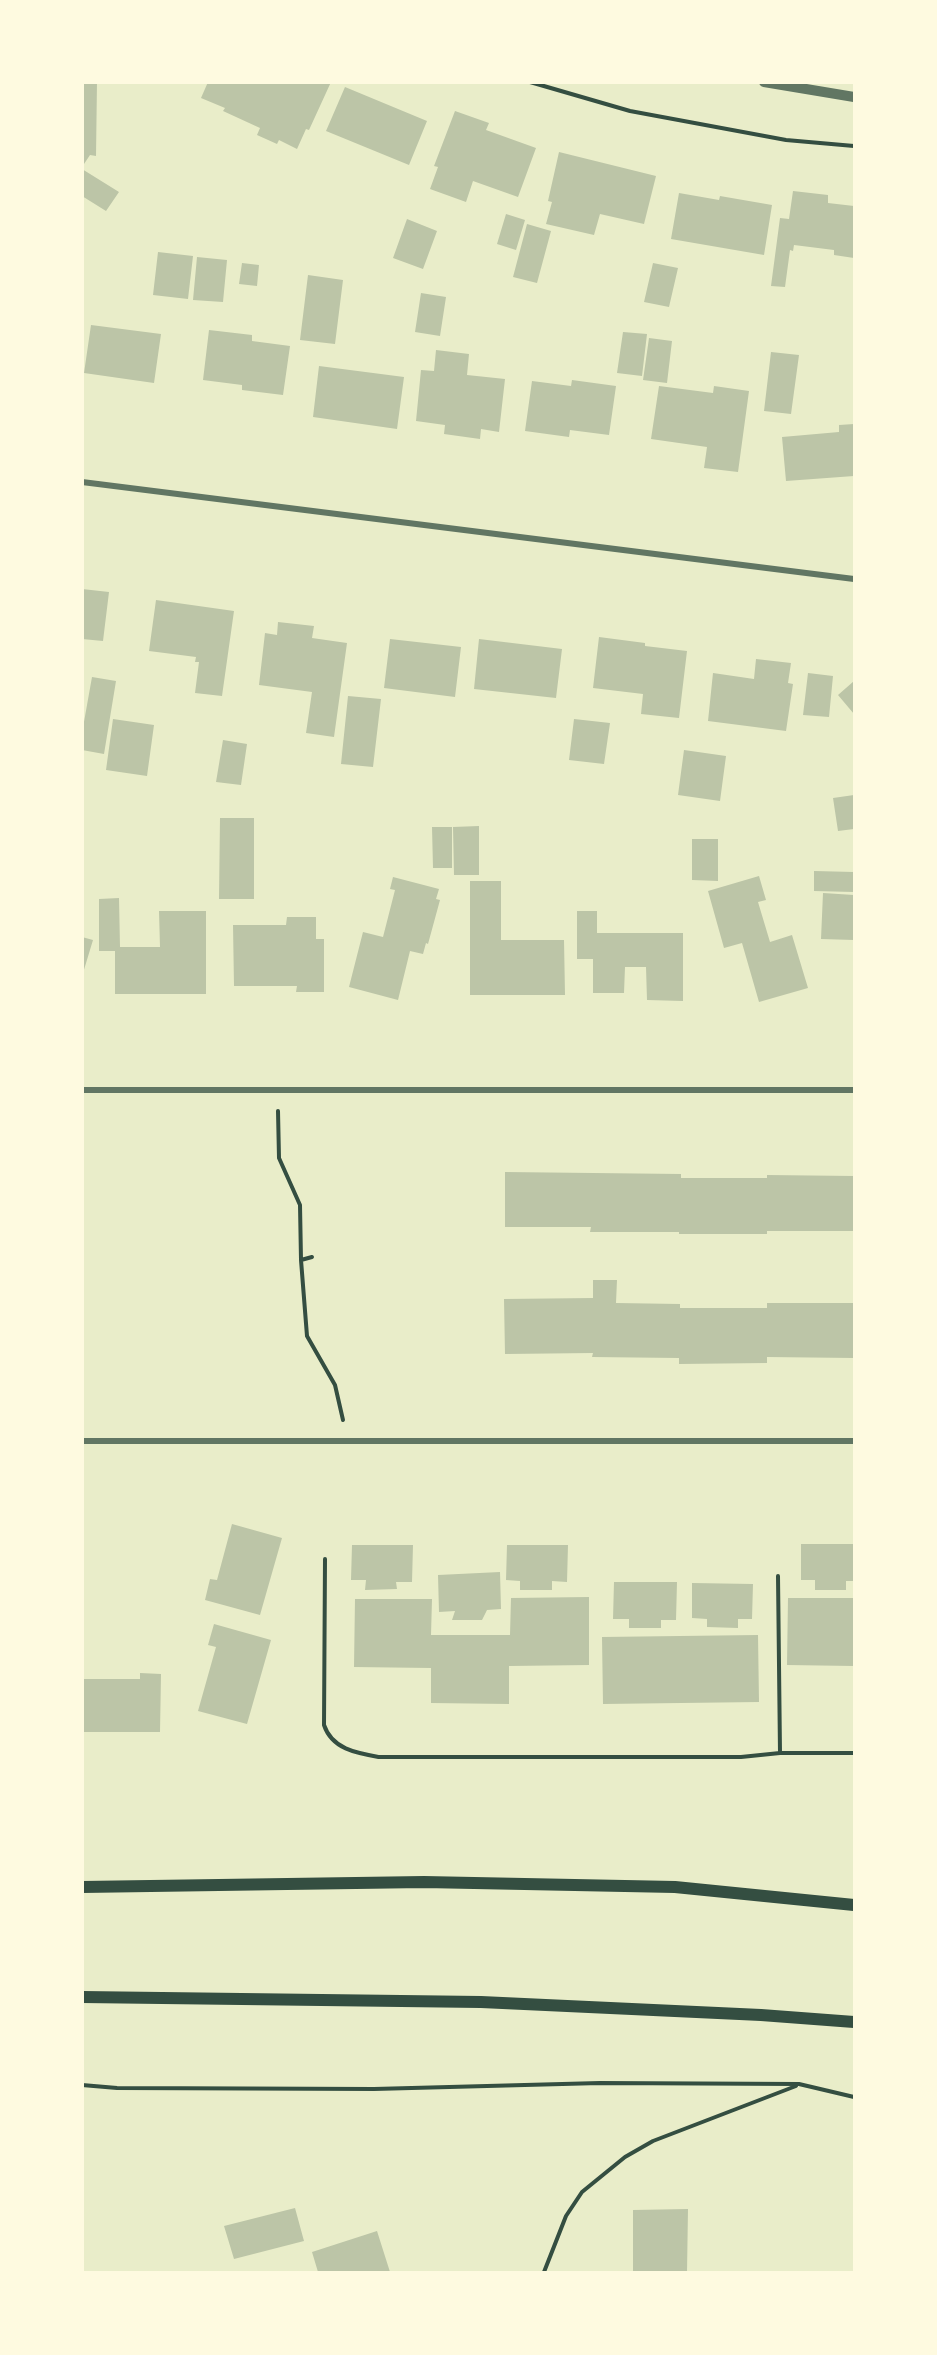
<!DOCTYPE html>
<html>
<head>
<meta charset="utf-8">
<style>
  body { margin:0 }
  #map { position:relative; width:937px; height:2355px; overflow:hidden; background:#e9edc9; font-family:"Sofia Sans Condensed",sans-serif }
  canvas { display:block }
  .frame { position:absolute; inset:0; border:84px solid #fefae0; pointer-events:none }
</style>
</head>
<body>
<div id="map">
<canvas width="937" height="2355"></canvas>
<div class="frame"></div>
</div>
<script>
const g = document.querySelector('canvas').getContext('2d');
g.lineJoin = 'round';
function paint(path, color) { g.fillStyle = color; g.fill(path, 'evenodd'); }
function trace(path, color, width, dash) { g.strokeStyle = color; g.lineWidth = width; g.lineCap = dash ? 'butt' : 'round'; g.setLineDash(dash || []); g.stroke(path); }
paint(new Path2D(`
  M 82,82 L 97,82 L 96,156 L 90,155 L 82,167 Z
  M 208,82 L 331,82 L 309,130 L 306,129 L 297,149 L 279,140 L 277,144 L 257,135 L 260,128 L 223,111 L 225,108 L 201,98 Z
  M 345,87 L 427,121 L 409,165 L 326,131 Z
  M 455,111 L 489,123 L 486,130 L 536,148 L 518,197 L 473,181 L 466,202 L 430,189 L 438,167 L 434,166 Z
  M 559,152 L 656,176 L 644,224 L 600,214 L 594,235 L 546,224 L 552,202 L 548,201 Z
  M 82,169 L 119,192 L 106,211 L 82,196 Z
  M 793,191 L 828,195 L 828,203 L 854,206 L 854,258 L 834,255 L 834,250 L 794,245 L 793,251 L 790,250 L 785,287 L 771,286 L 780,218 L 789,219 Z
  M 679,193 L 719,200 L 720,196 L 772,205 L 764,255 L 671,239 Z
  M 506,214 L 525,220 L 516,250 L 497,244 Z
  M 407,219 L 437,231 L 423,269 L 393,258 Z
  M 527,224 L 551,231 L 537,283 L 513,277 Z
  M 158,252 L 193,256 L 188,299 L 153,295 Z
  M 197,257 L 227,260 L 223,302 L 193,300 Z
  M 242,263 L 259,265 L 257,286 L 239,284 Z
  M 653,263 L 678,268 L 669,307 L 644,302 Z
  M 308,275 L 343,280 L 335,344 L 300,340 Z
  M 421,293 L 446,297 L 440,336 L 415,332 Z
  M 91,325 L 161,334 L 154,383 L 84,373 Z
  M 209,330 L 252,335 L 252,341 L 290,346 L 283,395 L 242,390 L 242,385 L 203,380 Z
  M 623,332 L 647,334 L 642,376 L 617,373 Z
  M 649,338 L 672,341 L 667,383 L 643,380 Z
  M 436,350 L 469,354 L 467,375 L 505,379 L 499,432 L 481,429 L 480,439 L 444,434 L 445,425 L 416,421 L 421,370 L 434,371 Z
  M 771,352 L 799,355 L 791,414 L 764,411 Z
  M 319,366 L 404,377 L 397,429 L 313,417 Z
  M 572,380 L 616,386 L 609,435 L 570,430 L 569,437 L 525,431 L 532,381 L 571,386 Z
  M 659,386 L 713,393 L 714,386 L 749,391 L 738,472 L 704,468 L 707,447 L 651,439 Z
  M 854,424 L 854,476 L 786,481 L 782,437 L 839,432 L 839,425 Z
  M 82,589 L 109,592 L 103,641 L 82,639 Z
  M 156,600 L 234,611 L 222,696 L 195,693 L 199,662 L 195,662 L 196,657 L 149,651 Z
  M 278,622 L 314,626 L 312,638 L 347,643 L 334,737 L 306,733 L 312,692 L 259,685 L 265,633 L 277,635 Z
  M 599,637 L 645,643 L 645,646 L 687,651 L 679,718 L 641,714 L 643,694 L 593,688 Z
  M 390,639 L 461,647 L 455,697 L 384,688 Z
  M 479,639 L 562,649 L 556,698 L 474,689 Z
  M 756,659 L 791,663 L 788,683 L 793,684 L 786,731 L 708,721 L 713,673 L 754,679 Z
  M 808,673 L 833,676 L 829,717 L 803,715 Z
  M 92,677 L 116,681 L 104,754 L 82,750 L 82,733 Z
  M 854,681 L 854,714 L 838,695 Z
  M 348,696 L 381,699 L 373,767 L 341,764 Z
  M 113,719 L 154,725 L 147,776 L 106,770 Z
  M 574,719 L 610,723 L 604,764 L 569,760 Z
  M 223,740 L 247,744 L 241,785 L 216,782 Z
  M 684,750 L 726,756 L 720,801 L 678,795 Z
  M 854,795 L 854,829 L 838,831 L 833,798 Z
  M 220,818 L 254,818 L 254,899 L 219,899 Z
  M 479,826 L 479,875 L 454,875 L 453,827 Z
  M 432,827 L 452,827 L 452,868 L 433,868 Z
  M 692,839 L 718,839 L 718,881 L 692,880 Z
  M 814,871 L 854,872 L 854,892 L 814,891 Z
  M 759,876 L 766,900 L 758,902 L 770,942 L 792,935 L 808,988 L 759,1002 L 742,943 L 724,948 L 708,891 Z
  M 393,877 L 439,889 L 436,899 L 440,900 L 428,944 L 426,943 L 423,954 L 410,951 L 398,1000 L 349,987 L 363,932 L 383,937 L 395,890 L 390,889 Z
  M 470,881 L 501,881 L 501,940 L 564,940 L 565,995 L 470,995 Z
  M 823,893 L 854,895 L 854,940 L 821,939 Z
  M 119,898 L 120,947 L 160,947 L 159,911 L 206,911 L 206,994 L 115,994 L 115,951 L 99,951 L 99,899 Z
  M 577,911 L 597,911 L 597,933 L 683,933 L 683,1001 L 647,1000 L 646,967 L 625,967 L 624,993 L 593,993 L 593,959 L 577,959 Z
  M 287,917 L 316,917 L 316,939 L 324,939 L 324,992 L 296,992 L 297,986 L 234,986 L 233,925 L 286,925 Z
  M 82,937 L 93,940 L 83,973 L 82,973 Z
  M 505,1172 L 681,1174 L 681,1178 L 767,1178 L 767,1175 L 854,1176 L 854,1231 L 767,1231 L 767,1234 L 679,1234 L 679,1232 L 590,1232 L 591,1227 L 505,1227 Z
  M 593,1280 L 617,1280 L 616,1303 L 680,1304 L 680,1308 L 767,1308 L 767,1303 L 854,1303 L 854,1358 L 767,1357 L 767,1363 L 679,1364 L 679,1358 L 592,1357 L 593,1353 L 505,1354 L 504,1299 L 593,1298 Z
  M 232,1524 L 282,1538 L 260,1615 L 205,1600 L 210,1579 L 217,1580 Z
  M 801,1544 L 854,1544 L 854,1581 L 846,1581 L 846,1590 L 815,1590 L 815,1580 L 801,1580 Z
  M 352,1545 L 413,1545 L 412,1582 L 396,1582 L 397,1589 L 365,1590 L 366,1580 L 351,1580 Z
  M 507,1545 L 568,1545 L 567,1582 L 552,1581 L 552,1590 L 520,1590 L 520,1581 L 506,1580 Z
  M 500,1572 L 501,1609 L 487,1610 L 482,1620 L 452,1620 L 455,1611 L 439,1612 L 438,1575 Z
  M 614,1582 L 677,1582 L 676,1620 L 661,1620 L 661,1628 L 629,1628 L 629,1619 L 613,1619 Z
  M 692,1583 L 753,1584 L 752,1619 L 738,1619 L 738,1628 L 707,1627 L 707,1619 L 692,1618 Z
  M 589,1597 L 589,1665 L 509,1666 L 509,1704 L 431,1703 L 431,1668 L 354,1667 L 355,1599 L 432,1599 L 431,1635 L 510,1635 L 511,1598 Z
  M 788,1598 L 854,1598 L 854,1666 L 787,1665 Z
  M 214,1624 L 271,1640 L 247,1724 L 198,1711 L 216,1647 L 208,1645 Z
  M 758,1635 L 759,1702 L 603,1704 L 602,1637 Z
  M 140,1673 L 161,1674 L 160,1732 L 82,1732 L 82,1679 L 140,1679 Z
  M 295,2208 L 304,2241 L 234,2259 L 224,2226 Z
  M 688,2209 L 687,2272 L 633,2272 L 633,2210 Z
  M 377,2231 L 390,2272 L 318,2272 L 312,2252 Z`), '#bcc5a7');
trace(new Path2D(`
  M 530,82 L 630,111 L 786,140 L 854,146
  M 278,1111 L 279,1158 L 300,1205 L 301,1260 L 312,1257
  M 301,1260 L 307,1336 L 335,1385 L 343,1420
  M 325,1559 L 324,1725 C 332,1749 356,1753 379,1757 L 741,1757 L 780,1753 L 854,1753
  M 778,1576 L 780,1753
  M 82,2085 L 117,2088 L 374,2089 L 600,2083 L 799,2084 L 854,2097
  M 544,2272 L 566,2216 L 582,2192 L 625,2157 L 653,2141 L 796,2086`), '#344e41', 4);
trace(new Path2D(`
  M 82,482 L 854,579
  M 82,1090 L 854,1090
  M 82,1441 L 854,1441`), '#617663', 6);
trace(new Path2D(`
  M 764,82 L 854,97`), '#617663', 10);
trace(new Path2D(`
  M 82,1887 L 424,1882 L 675,1887 L 854,1905
  M 82,1997 L 481,2002 L 761,2015 L 854,2022`), '#344e41', 12);
</script>
</body>
</html>
